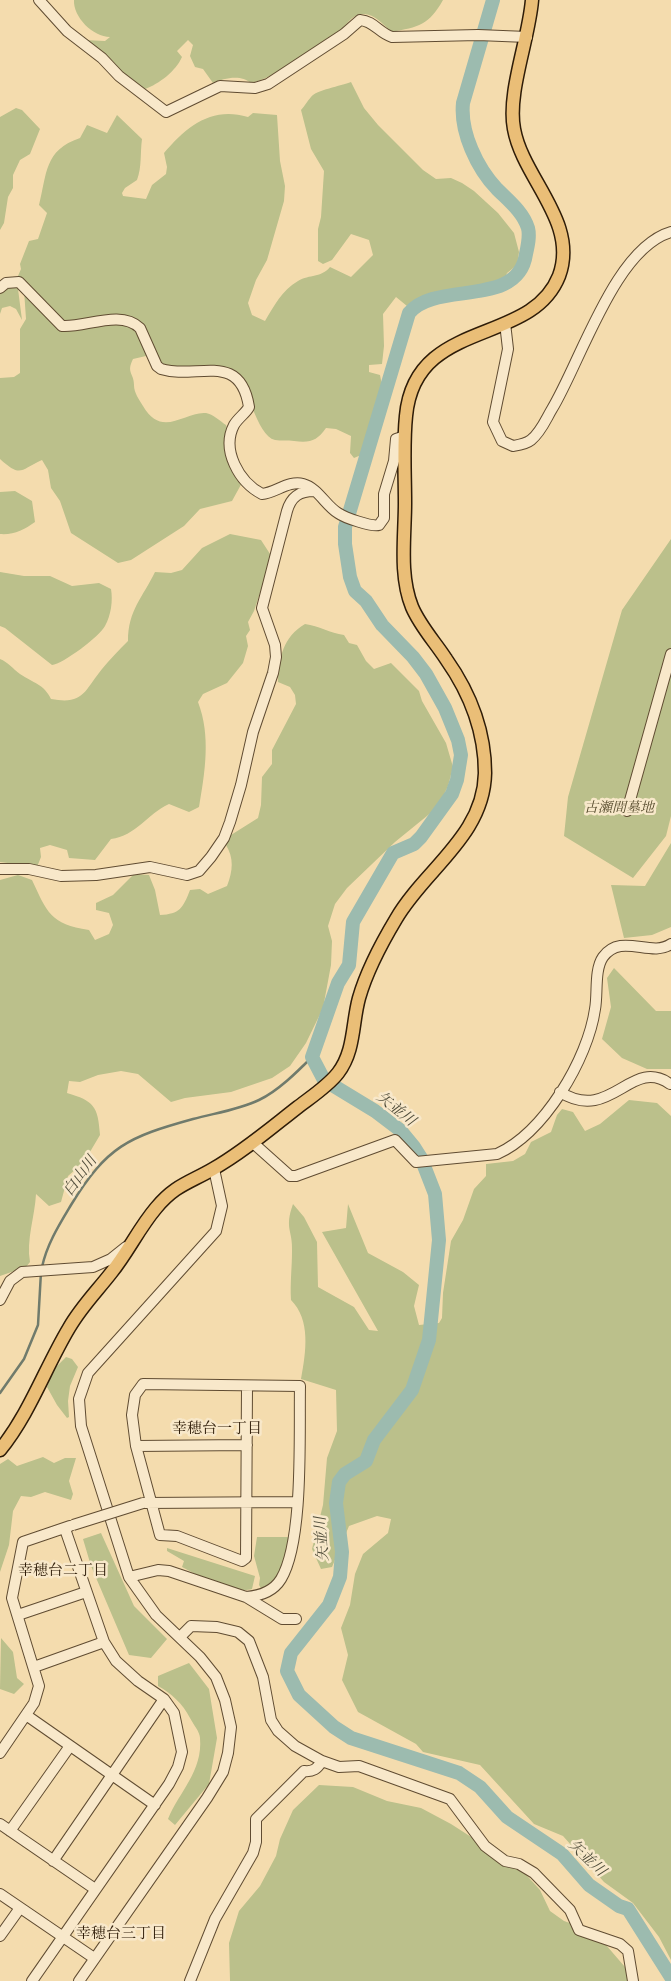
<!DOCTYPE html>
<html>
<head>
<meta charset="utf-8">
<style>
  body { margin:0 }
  canvas { display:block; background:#f4dcae }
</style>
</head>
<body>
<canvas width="671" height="1981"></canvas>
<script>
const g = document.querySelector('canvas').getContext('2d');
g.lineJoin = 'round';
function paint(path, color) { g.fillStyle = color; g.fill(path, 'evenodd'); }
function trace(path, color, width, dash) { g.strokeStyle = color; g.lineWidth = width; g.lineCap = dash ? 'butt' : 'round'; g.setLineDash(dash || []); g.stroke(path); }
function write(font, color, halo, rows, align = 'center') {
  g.font = font + ' "Libre Caslon Text","Noto Serif JP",serif'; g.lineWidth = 5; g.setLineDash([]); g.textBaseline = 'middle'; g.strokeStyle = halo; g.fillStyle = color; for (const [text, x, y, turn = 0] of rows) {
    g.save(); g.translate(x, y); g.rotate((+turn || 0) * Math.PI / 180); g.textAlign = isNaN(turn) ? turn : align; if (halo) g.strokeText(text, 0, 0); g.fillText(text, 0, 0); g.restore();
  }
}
paint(new Path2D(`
  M 74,0 L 443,0 C 429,25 419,27 391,32 C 383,24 374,13 362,14 C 351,15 346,26 338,33 C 324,46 269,80 251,83 C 241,74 224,78 213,83 L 203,69 L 195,67 L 190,56 L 193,45 L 188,40 L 177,51 L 182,57 C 176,71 159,84 145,89 L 118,70 L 84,40 L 105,41 L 110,37 C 93,37 73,17 74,0 Z
  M 351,82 L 364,108 L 378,125 L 423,170 L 436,179 L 451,178 L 462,183 L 474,191 L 498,213 L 514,233 L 519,252 L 517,265 L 507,273 L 505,278 L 484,287 L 429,296 L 407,306 L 396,297 L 383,314 L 384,346 L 382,364 L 369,365 L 369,372 L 380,375 L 382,385 L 361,455 L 354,458 L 350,453 L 351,436 L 336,429 L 326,428 C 317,441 310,443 294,441 C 288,440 281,441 275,440 C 256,436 248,382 232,370 C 219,361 179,368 164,369 L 137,323 L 63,324 L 19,280 L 18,276 L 21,269 L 20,264 L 29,241 L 38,239 L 47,213 L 39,205 C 47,174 44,150 80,138 L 87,125 L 107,133 L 117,115 L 142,139 C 140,154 142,167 137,180 L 125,188 L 122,193 L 123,196 L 146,199 L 152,185 L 166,174 L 167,167 L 164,153 C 187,126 212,106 248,117 L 253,113 L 277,115 L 280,161 L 285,186 L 284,201 L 267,260 L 256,280 L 248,303 L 252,315 L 265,321 C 274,306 282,290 298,281 C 310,274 321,278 330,267 L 351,277 L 373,255 L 369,240 L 351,234 L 332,260 L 323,264 L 318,261 L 318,229 L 321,217 L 324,171 L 311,149 L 301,110 C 305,106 307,101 311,97 C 316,90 341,86 351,82 Z
  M 16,108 L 22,110 L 40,129 L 30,154 L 20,160 L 13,175 L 13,188 L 8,197 L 4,223 L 0,230 L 0,117 Z
  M 13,285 L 18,289 L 22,320 L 16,309 L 10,306 L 2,308 L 0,314 L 0,291 Z
  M 24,290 L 57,325 L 120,323 L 133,325 L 145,348 L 146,356 L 133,359 C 126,373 134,373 134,385 C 134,393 139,399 143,406 C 162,439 185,411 206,413 C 213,414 220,421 226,425 L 243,481 L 232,501 L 200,509 L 184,526 L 131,560 L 118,563 L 71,533 L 60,501 L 51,488 L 48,470 L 42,460 C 20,470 21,478 0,459 L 0,378 L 14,377 L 20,373 L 20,329 L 26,319 Z
  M 15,491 L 32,501 L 35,522 C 24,530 14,535 0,534 L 0,492 Z
  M 230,534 L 261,540 L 272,557 L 254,611 L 248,622 L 250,630 L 246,636 L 248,646 L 243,663 L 227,683 L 203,694 L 198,702 C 211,736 205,772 199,807 L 189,812 L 169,804 C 147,814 136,836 111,839 L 95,860 L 69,858 L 67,850 L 50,845 L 40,848 L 41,857 L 37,867 L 0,862 L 0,659 C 8,662 13,669 20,674 C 33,683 44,684 51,699 C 84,705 84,691 102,669 C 110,659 119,650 128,641 C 128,610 143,597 155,572 L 171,573 L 182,570 L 202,548 Z
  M 671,539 L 671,816 L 666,836 L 633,878 L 564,836 L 568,797 L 622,610 Z
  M 0,572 L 24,576 L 50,576 L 72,586 L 99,583 L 111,589 C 113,601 111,615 105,626 C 100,636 63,664 52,665 L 5,628 L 0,626 Z
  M 305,624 C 319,626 330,633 344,635 L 349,643 L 357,645 L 366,661 L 374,669 L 391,663 L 419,691 L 422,701 L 446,743 L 453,767 L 448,786 L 438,807 L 395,842 L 347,888 L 335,904 L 328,926 L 332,941 L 331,965 L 323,1008 L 306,1043 L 290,1066 L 272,1078 L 231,1092 L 185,1098 L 171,1102 L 138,1074 L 121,1071 L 98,1075 L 80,1082 L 69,1081 L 67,1093 C 94,1101 98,1106 100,1135 L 84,1162 L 68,1176 L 61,1202 L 49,1206 L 36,1194 C 35,1216 26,1240 30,1262 L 26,1267 L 0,1276 L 0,880 L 18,875 L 32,880 C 47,912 50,924 89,930 L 95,940 L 109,934 L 113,925 L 109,913 L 96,910 L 96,903 L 113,895 L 134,874 L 149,875 L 155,890 L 160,915 C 180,914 183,908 190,890 L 200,889 L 208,894 L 227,886 C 233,871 234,858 226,845 L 231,835 L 258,818 L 261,805 L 262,777 L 272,764 L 272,750 L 296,704 L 295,695 L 290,687 L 278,682 C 279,657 283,637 305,624 Z
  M 671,843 L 671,927 L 652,935 L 624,938 L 611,885 L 645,886 Z
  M 614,968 L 656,1011 L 671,1011 L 671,1069 L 647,1069 L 622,1058 L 602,1039 L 611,1007 L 607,978 Z
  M 629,1100 L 657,1103 L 671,1116 L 671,1960 L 659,1937 L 633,1903 L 604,1882 L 563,1836 L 534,1824 L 480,1765 L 423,1752 L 416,1744 L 358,1712 L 342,1680 L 348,1655 L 341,1628 L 350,1605 L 355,1574 L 363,1554 L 388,1533 L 391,1519 L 377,1516 L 349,1526 L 332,1567 L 321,1569 L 312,1549 L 323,1505 L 327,1458 L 337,1431 L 336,1390 L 301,1379 C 306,1352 311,1320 291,1300 C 290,1283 292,1268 292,1251 C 293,1230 284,1229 293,1204 L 304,1217 L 317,1242 L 318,1287 L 354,1307 L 369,1330 L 378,1331 L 322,1232 L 346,1228 L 348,1204 L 368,1253 L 403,1272 L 419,1285 L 414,1306 L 419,1325 L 439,1323 L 442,1318 L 443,1293 L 451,1241 L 463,1220 L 474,1189 L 486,1176 L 486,1164 L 513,1161 L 525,1154 L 531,1142 L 551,1132 L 557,1115 L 562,1109 L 573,1112 L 585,1131 L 600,1124 Z
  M 66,1357 L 72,1359 L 78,1367 L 70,1386 L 68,1401 L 69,1417 L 67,1418 L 57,1405 L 47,1387 L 53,1370 Z
  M 43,1457 L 54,1463 L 65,1458 L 76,1458 L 69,1481 L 73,1494 L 71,1500 L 45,1492 L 31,1497 L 21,1496 L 13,1511 L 9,1545 L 0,1572 L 0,1464 L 8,1459 L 17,1466 Z
  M 101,1533 L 134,1606 L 167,1639 L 151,1658 L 129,1655 L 91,1566 L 83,1539 Z
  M 257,1537 L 287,1537 L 293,1539 L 288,1572 L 262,1590 L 259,1585 L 260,1578 L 254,1556 Z
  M 167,1548 L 255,1576 L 252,1589 C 233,1595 199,1576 182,1567 L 184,1561 L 167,1551 Z
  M 1,1638 L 13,1652 L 17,1678 L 24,1684 L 14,1694 L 0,1689 Z
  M 189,1663 L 209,1689 L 217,1738 L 209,1784 L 175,1825 L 168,1819 C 179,1792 203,1771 200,1738 C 200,1732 193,1724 190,1718 C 183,1704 171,1693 158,1686 L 158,1676 Z
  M 319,1785 L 353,1787 L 387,1801 L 421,1808 L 451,1824 L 521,1869 L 540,1890 L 550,1911 L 564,1921 L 594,1931 L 637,1981 L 230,1981 L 229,1943 L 239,1911 L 260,1886 L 276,1856 L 280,1839 L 293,1810 Z`), '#bbc08b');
trace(new Path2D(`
  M 42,1267 C 47,1244 59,1225 71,1205 C 107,1146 128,1137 193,1119 C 215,1113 238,1110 259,1100 C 278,1091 297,1072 312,1057
  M 0,1393 L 24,1359 L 38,1325 L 41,1272`), '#707b6c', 2.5);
trace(new Path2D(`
  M 493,0 L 463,103 C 460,132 477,168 497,189 C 509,201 523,212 528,228 C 530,236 528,245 526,254 C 518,309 436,280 409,313 L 345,527 L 345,544 L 350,577 L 355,591 L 366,601 L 382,625 L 413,657 L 426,674 L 445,708 L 458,740 L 461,755 L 457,780 L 452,794 L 421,837 L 414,844 L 393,853 L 353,922 L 349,965 L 338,983 L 312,1057 L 324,1080 L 375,1111 L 400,1130 L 414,1147 L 421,1158 L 435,1194 L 439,1240 L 429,1340 L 412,1390 L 374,1440 L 366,1461 L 345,1474 L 339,1482 L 336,1503 L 342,1552 L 340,1577 L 329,1605 L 291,1653 L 287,1671 L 299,1695 L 334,1727 L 351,1738 L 459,1773 L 480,1787 L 507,1817 L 562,1854 L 589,1885 L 619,1906 L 628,1909 L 671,1977`), '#9cbbaf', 14);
const minor = new Path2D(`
  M 39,0 L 67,31 L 102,58 L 119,76 L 166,112 L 220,86 L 255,88 L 268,84 L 344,34 L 360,20 C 374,21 379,33 392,37 L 478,35 L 527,37
  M 0,288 L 6,283 L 19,282 L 62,326 C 85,328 120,309 140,328 L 157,366 L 161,369 C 196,380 240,350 249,407 C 246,413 238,418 234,425 C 221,450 239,482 262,494 C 275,493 289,480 303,484 C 318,488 326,506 338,513 C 345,518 372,527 379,525 L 384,518 L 384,494 L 394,461 L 396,439 L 405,436
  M 505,323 L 508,349 L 493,422 L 502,441 L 513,446 C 519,445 526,444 531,440 C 541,432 546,419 552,409 C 581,361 615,248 671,232
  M 627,811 L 671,654
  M 0,869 L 29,869 L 61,876 L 96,875 L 150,867 L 187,875 L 199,871 L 211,857 L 224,838 L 230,822 L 241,785 L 253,732 L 273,673 L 276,657 L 275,645 L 262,608 L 287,511 C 291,497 299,491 314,491
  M 560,1092 C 611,1124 631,1056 670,1084
  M 252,1142 L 290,1176 L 296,1176 L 395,1140 L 416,1162 L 497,1154 C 544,1133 588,1059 595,1009 C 598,994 594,970 603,957 C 621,932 651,958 671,944
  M 0,1300 L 10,1281 L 22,1272 L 93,1267 L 111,1259 L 126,1247
  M 136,1446 L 247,1445
  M 144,1503 L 297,1502
  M 129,1577 L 158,1570 L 169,1571 L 246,1597 C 260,1596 273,1592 281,1579 C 304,1541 299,1433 300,1386 L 143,1384 L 135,1395 L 132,1415 L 136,1446 L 160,1535 L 177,1536 L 242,1561 L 246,1558 L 247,1386
  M 246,1597 L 282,1619 L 296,1619
  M 18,1615 L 86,1592
  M 180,1637 L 191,1626 L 217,1627 L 238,1632 L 249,1641 L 263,1677 L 271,1720 L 278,1731 L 295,1746 L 322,1761 L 339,1767 L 359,1766 L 450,1799 L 485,1846 L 505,1861 L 519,1864 L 534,1873 L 570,1910 L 579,1930 L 620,1944 L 628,1951 L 633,1981
  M 34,1667 L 104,1642
  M 26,1715 L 155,1805
  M 0,1753 L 34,1703 L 39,1686 L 12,1598 L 23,1542 L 70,1526
  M 0,1824 L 95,1889
  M 10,1831 L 70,1746
  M 53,1861 L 164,1699
  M 0,1894 L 94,1958
  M 0,1936 L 20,1908
  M 32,1981 L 169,1784 L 178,1767 L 182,1752 L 174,1713 L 164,1699 L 138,1681 L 116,1661 L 104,1642 L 65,1529
  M 79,1981 L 207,1798 L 223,1772 L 228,1753 L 231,1727 L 225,1700 L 216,1677 L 200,1657 L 156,1615 L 129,1577 L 81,1426 L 79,1399 L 88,1373 L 216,1231 L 222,1206 L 214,1169
  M 190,1981 L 215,1919 L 253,1853 L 256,1842 L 256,1819 L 304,1771 C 313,1772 317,1769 322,1761`);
const major = new Path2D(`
  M 0,1450 C 30,1413 45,1368 69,1328 C 81,1307 97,1291 111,1273 C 128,1252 139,1228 156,1208 C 175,1185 189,1183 213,1169 C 243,1152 271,1128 298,1107 C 311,1097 328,1086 338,1073 C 355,1051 352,1023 359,998 C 367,970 381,944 396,919 C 425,869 484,836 485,773 C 485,730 470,693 446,659 C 435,642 420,626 412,607 C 399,575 405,537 405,503 C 405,474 403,445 406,416 C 415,317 531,347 559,276 C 579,222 523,179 514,129 C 507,93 529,39 532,0`);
trace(minor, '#604c32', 12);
trace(major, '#2e1c08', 15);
trace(minor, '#f8e8ca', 10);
trace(major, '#eabe77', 12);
const minorBridge = new Path2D(`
  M 73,1525 L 143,1503`);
trace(minorBridge, '#604c32', 12, []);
trace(minorBridge, '#f8e8ca', 10);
write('italic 14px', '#584d2f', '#f8e8ca', [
  ["古瀬間墓地",619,808]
]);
write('italic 15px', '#4f4c3a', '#f8e8ca', [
  ["矢並川",396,1109,39],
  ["白山川",80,1176,-54],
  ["矢並川",322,1539,-94],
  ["矢並川",587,1858,44]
]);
write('15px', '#2e1c08', '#f8e8ca', [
  ["幸穂台一丁目",217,1429],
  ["幸穂台二丁目",63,1571],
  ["幸穂台三丁目",121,1934]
]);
</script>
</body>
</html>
